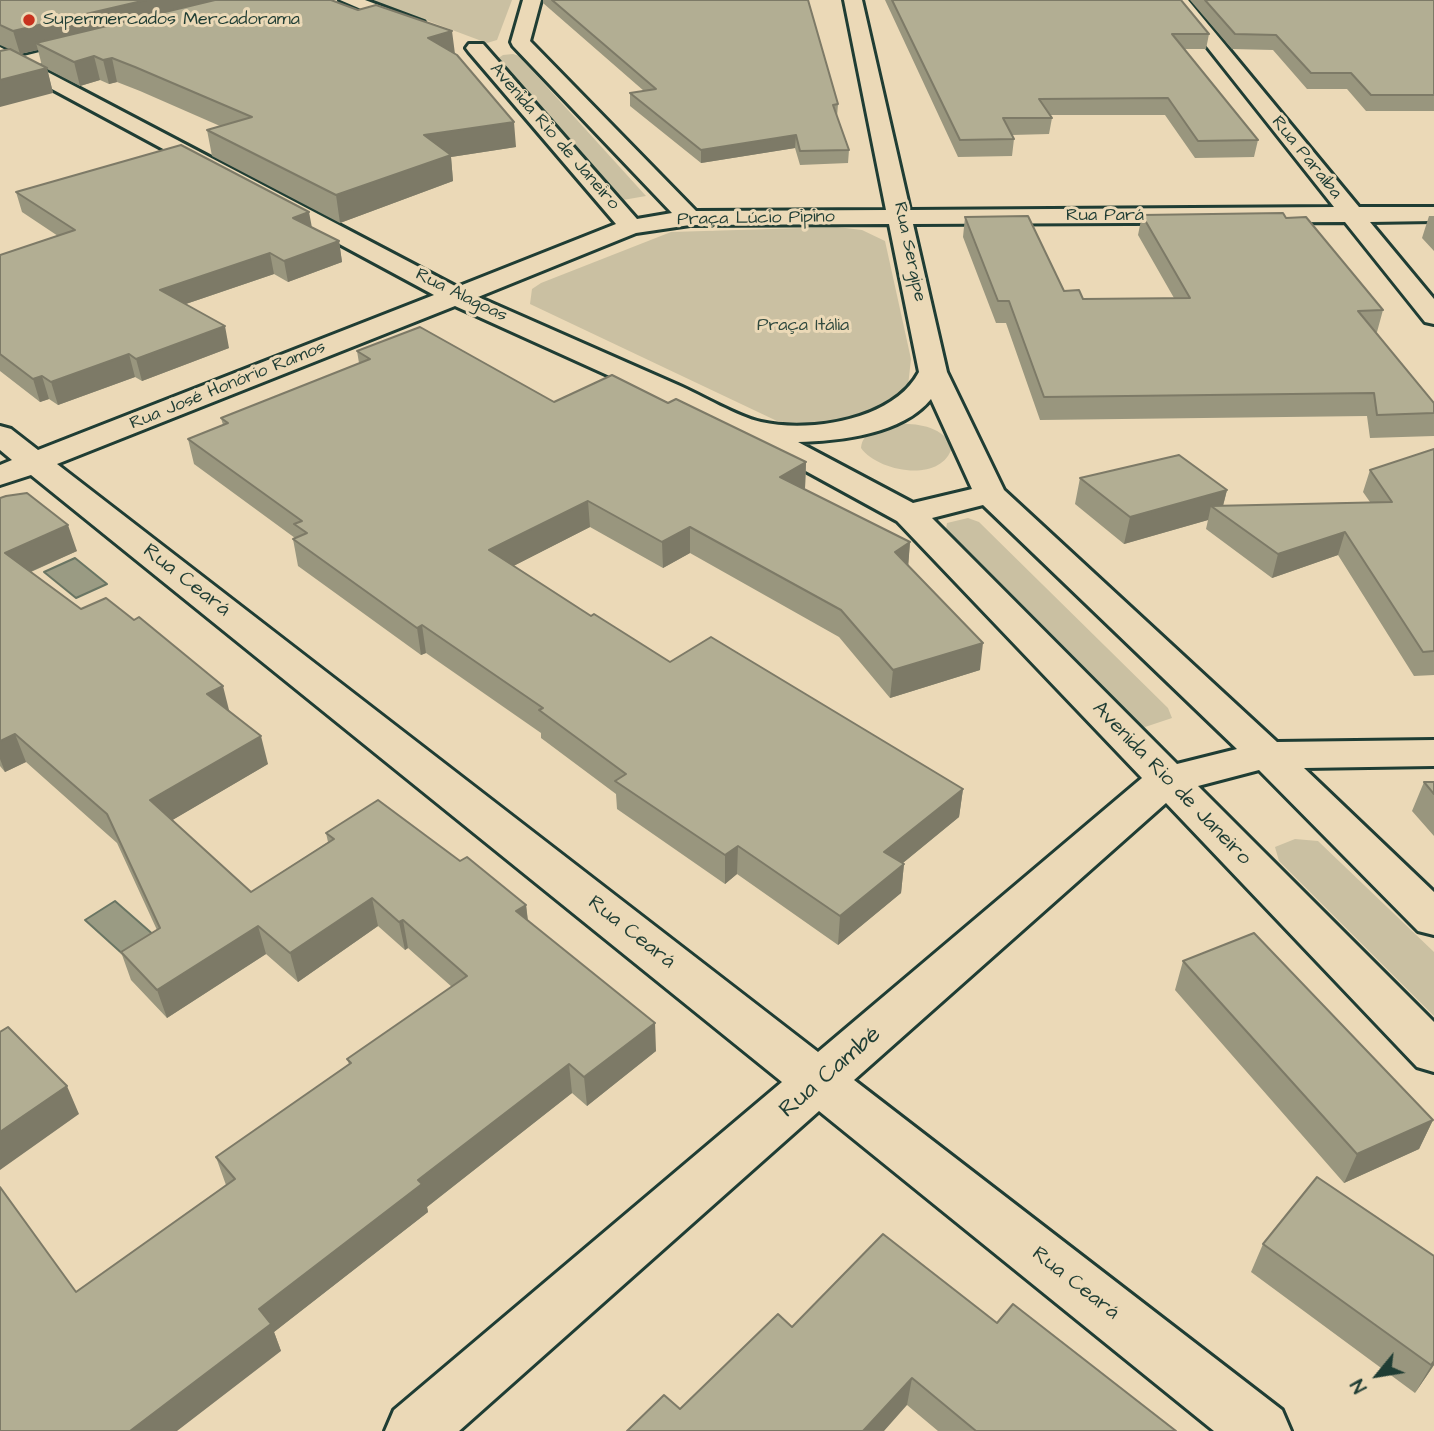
<!DOCTYPE html>
<html>
<head>
<meta charset="utf-8">
<style>
  body { margin:0 }
  #map { position:relative; width:1434px; height:1431px; overflow:hidden; background:#ebd9b7; font-family:"Architects Daughter",sans-serif }
  canvas { display:block }
  .north { position:absolute; left:1343px; top:1340px; width:70px; height:70px; -webkit-text-stroke:5px #ebd9b7; paint-order:stroke; rotate:240deg; font-size:19px; font-weight:700; line-height:28px; text-align:center; color:#1f3d34 }
  .north::after { content:''; display:block; margin:auto; width:24px; height:32px; background:#1f3d34; clip-path:polygon(50% 0,100% 100%,50% 72%,0 100%) }
</style>
</head>
<body>
<div id="map">
<canvas width="1434" height="1431"></canvas>
<div class="north">N</div>
</div>
<script>
const g = document.querySelector('canvas').getContext('2d');
g.lineJoin = 'round';
function paint(path, color) { g.fillStyle = color; g.fill(path, 'evenodd'); }
function trace(path, color, width, dash) { g.strokeStyle = color; g.lineWidth = width; g.lineCap = dash ? 'butt' : 'round'; g.setLineDash(dash || []); g.stroke(path); }
function write(font, color, halo, rows, align = 'center') {
  g.font = font + ' "Architects Daughter",sans-serif'; g.lineWidth = 6; g.setLineDash([]); g.textBaseline = 'middle'; g.strokeStyle = halo; g.fillStyle = color; for (const [text, x, y, turn = 0] of rows) {
    g.save(); g.translate(x, y); g.rotate((+turn || 0) * Math.PI / 180); g.textAlign = isNaN(turn) ? turn : align; if (halo) g.strokeText(text, 0, 0); g.fillText(text, 0, 0); g.restore();
  }
}
paint(new Path2D(`
  M 372,0 L 512,0 L 497,40 L 487,43 Z
  M 513,54 L 519,56 L 646,196 L 623,200 L 617,196 L 497,59 L 503,55 Z
  M 837,227 L 862,230 L 885,241 L 911,359 L 908,386 C 873,418 822,428 777,421 L 530,304 L 532,289 L 541,283 L 671,232 Z
  M 891,424 C 912,423 942,424 952,447 C 942,484 878,472 861,448 C 863,431 877,430 891,424 Z
  M 968,518 L 979,522 L 1168,708 L 1172,718 L 1145,727 L 1128,719 L 946,529 L 947,523 Z
  M 1295,839 L 1318,841 L 1434,952 L 1434,1016 L 1279,861 L 1275,847 Z`), '#cac0a2');
const water = new Path2D(`
  M 75,558 L 107,584 L 76,598 L 44,572 Z
  M 115,901 L 156,937 L 126,957 L 85,920 Z`);
paint(water, '#9a9b83');
trace(water, '#697563', 2);
const minor = new Path2D(`
  M 340,0 L 365,0 L 424,22 L 426,26 L 417,32 L 410,30 Z
  M 523,0 L 541,0 L 530,41 L 696,211 L 886,210 L 844,0 L 862,0 L 910,210 L 1334,207 L 1170,0 L 1188,0 L 1359,207 L 1434,207 L 1434,221 L 1370,222 L 1434,299 L 1434,324 L 1425,322 L 1345,222 L 913,224 L 947,372 L 1004,490 L 1277,742 L 1434,740 L 1434,766 L 1304,768 L 1434,892 L 1434,935 L 1418,931 L 1259,770 L 1198,786 L 1434,1022 L 1434,1072 L 1417,1067 L 1166,803 L 854,1080 L 1282,1410 L 1291,1431 L 1214,1431 L 819,1111 L 459,1431 L 385,1431 L 394,1410 L 782,1082 L 31,475 L 0,485 L 0,465 L 12,460 L 0,450 L 0,426 L 11,429 L 38,450 L 434,295 L 0,61 L 0,47 L 457,287 L 616,224 L 469,52 L 466,48 L 469,44 L 483,44 L 637,219 L 672,213 L 513,46 L 511,42 ZM 889,224 L 919,372 C 894,420 810,433 761,422 C 738,417 701,395 678,385 C 611,356 545,326 478,297 L 636,233 L 690,225 ZM 455,306 L 740,435 L 897,521 L 1142,778 L 818,1052 L 57,464 ZM 931,399 L 972,489 L 913,503 L 798,442 C 840,441 903,434 931,399 ZM 983,505 L 1237,749 L 1177,764 L 932,518 Z`);
const major = new Path2D(`
  M 91,39 L 98,41 L 100,45 L 98,49 L 0,74 L 0,62 Z`);
trace(minor, '#1f3d34', 6);
trace(major, '#1f3d34', 6);
paint(minor, '#ebd9b7');
paint(major, '#ebd9b7');
paint(new Path2D(`
  M 0,0 L 455,54 L 516,147 L 451,157 L 453,181 L 340,223 L 212,156 L 207,130 L 220,126 L 140,91 L 117,82 L 109,84 L 100,80 L 80,86 L 47,69 L 53,93 L 9,49 L 0,45 ZM 38,50 L 42,66 L 20,54 Z
  M 543,0 L 808,0 L 838,104 L 837,117 L 849,150 L 848,163 L 800,165 L 795,148 L 701,163 L 630,106 L 630,93 L 644,91 L 543,3 Z
  M 885,0 L 1181,0 L 1209,34 L 1206,49 L 1184,49 L 1258,140 L 1254,157 L 1195,158 L 1165,115 L 1050,115 L 1052,118 L 1049,134 L 1012,135 L 1014,139 L 1012,156 L 958,157 Z
  M 1190,0 L 1434,0 L 1434,111 L 1366,111 L 1347,89 L 1307,89 L 1273,50 L 1232,49 Z
  M 16,192 L 312,228 L 339,241 L 342,262 L 288,282 L 274,274 L 186,304 L 229,348 L 142,381 L 135,377 L 58,405 L 49,399 L 40,402 L 0,371 L 0,255 L 58,236 L 22,212 Z
  M 1142,215 L 1286,218 L 1383,310 L 1377,332 L 1375,332 L 1434,403 L 1434,436 L 1370,438 L 1367,416 L 1040,420 L 1006,323 L 996,323 L 963,237 L 965,217 L 1064,291 L 1083,299 L 1174,298 L 1138,235 Z
  M 1429,216 L 1434,216 L 1434,251 L 1422,238 Z
  M 357,351 L 554,402 L 668,403 L 806,462 L 805,488 L 804,489 L 910,542 L 908,565 L 980,670 L 890,698 L 839,637 L 690,553 L 663,568 L 590,527 L 513,566 L 591,616 L 670,662 L 963,789 L 959,817 L 903,863 L 904,864 L 901,893 L 838,945 L 737,874 L 725,884 L 617,809 L 616,794 L 541,738 L 541,733 L 426,653 L 421,655 L 298,566 L 293,539 L 295,538 L 194,464 L 188,439 L 223,425 L 221,418 L 359,363 Z
  M 1434,449 L 1434,675 L 1414,676 L 1338,555 L 1272,578 L 1206,529 L 1208,520 L 1124,544 L 1075,504 L 1080,478 L 1227,490 L 1223,506 L 1370,502 L 1363,492 L 1370,470 Z
  M 0,498 L 77,551 L 31,572 L 81,609 L 229,711 L 268,764 L 172,820 L 251,892 L 328,842 L 326,833 L 460,861 L 526,905 L 528,920 L 656,1051 L 587,1106 L 572,1093 L 427,1207 L 428,1212 L 274,1332 L 281,1351 L 76,1292 L 226,1185 L 216,1157 L 349,1064 L 347,1059 L 452,987 L 408,948 L 405,950 L 378,926 L 298,982 L 266,954 L 167,1018 L 131,980 L 121,952 L 157,930 L 117,843 L 26,762 L 5,772 L 0,766 Z
  M 1424,782 L 1434,782 L 1434,836 L 1412,811 Z
  M 1183,961 L 1433,1120 L 1419,1149 L 1344,1183 L 1175,990 Z
  M 1263,1244 L 1434,1256 L 1434,1365 L 1415,1393 L 1251,1272 Z
  M 997,1323 L 1176,1431 L 938,1431 L 907,1405 L 680,1409 L 792,1327 Z`), '#99967e');
paint(new Path2D(`
  M 146,0 L 244,0 L 36,43 L 38,50 L 20,54 L 13,31 Z
  M 452,31 L 455,54 L 428,38 Z
  M 94,56 L 100,80 L 80,86 L 74,62 Z
  M 112,58 L 117,82 L 109,84 L 103,60 Z
  M 47,68 L 53,93 L 0,107 L 0,80 Z
  M 514,122 L 516,147 L 451,157 L 453,181 L 340,223 L 336,195 L 424,135 Z
  M 796,135 L 795,148 L 701,163 L 701,150 Z
  M 309,212 L 313,233 L 293,218 Z
  M 339,241 L 342,262 L 288,282 L 284,261 Z
  M 270,253 L 274,274 L 165,311 L 160,290 Z
  M 225,326 L 229,348 L 142,381 L 136,359 Z
  M 129,354 L 135,377 L 58,405 L 51,382 Z
  M 42,376 L 49,399 L 40,402 L 33,379 Z
  M 806,462 L 805,488 L 779,502 L 780,477 Z
  M 1227,490 L 1221,513 L 1211,506 L 1208,520 L 1124,544 L 1130,517 Z
  M 588,501 L 590,527 L 492,577 L 489,550 Z
  M 68,525 L 77,551 L 14,579 L 5,553 Z
  M 690,527 L 690,553 L 663,568 L 662,542 Z
  M 1345,532 L 1338,555 L 1272,578 L 1278,554 Z
  M 910,542 L 908,569 L 895,552 Z
  M 422,625 L 426,653 L 421,655 L 417,628 Z
  M 983,643 L 980,670 L 890,698 L 893,670 Z
  M 223,686 L 230,714 L 207,694 Z
  M 15,734 L 26,762 L 5,772 L 0,759 L 0,741 Z
  M 261,736 L 268,764 L 159,828 L 150,800 Z
  M 963,789 L 959,817 L 882,880 L 884,852 Z
  M 738,846 L 737,874 L 725,884 L 725,855 Z
  M 904,864 L 901,893 L 838,945 L 840,916 Z
  M 372,898 L 378,926 L 298,982 L 290,953 Z
  M 526,905 L 529,933 L 516,911 Z
  M 403,920 L 408,948 L 405,950 L 399,922 Z
  M 258,926 L 266,954 L 167,1018 L 157,990 Z
  M 655,1023 L 656,1051 L 587,1106 L 584,1077 Z
  M 569,1064 L 572,1093 L 427,1207 L 428,1212 L 274,1332 L 281,1351 L 177,1431 L 130,1431 L 259,1309 L 418,1180 Z
  M 67,1086 L 79,1114 L 0,1170 L 0,1132 Z
  M 1433,1120 L 1419,1149 L 1344,1183 L 1357,1154 Z
  M 1434,1361 L 1434,1365 L 1415,1393 Z
  M 912,1378 L 907,1405 L 884,1431 L 863,1431 Z`), '#7d7a67');
const building = new Path2D(`
  M 0,0 L 146,0 L 13,31 L 0,25 Z
  M 215,0 L 331,0 L 358,10 L 376,5 L 452,31 L 428,38 L 457,55 L 514,122 L 424,135 L 451,155 L 336,195 L 207,130 L 252,117 L 135,67 L 112,58 L 103,60 L 94,56 L 74,62 L 36,43 Z
  M 552,0 L 808,0 L 838,104 L 833,105 L 849,150 L 800,151 L 796,135 L 701,150 L 630,93 L 656,89 Z
  M 892,0 L 1181,0 L 1209,34 L 1172,34 L 1258,140 L 1198,141 L 1168,98 L 1039,99 L 1052,118 L 1003,118 L 1014,139 L 960,140 Z
  M 1205,0 L 1434,0 L 1434,95 L 1371,95 L 1351,73 L 1311,73 L 1276,35 L 1235,34 Z
  M 10,49 L 47,68 L 0,80 L 0,51 Z
  M 181,145 L 309,212 L 293,218 L 339,241 L 284,261 L 270,253 L 160,290 L 225,326 L 136,359 L 129,354 L 51,382 L 42,376 L 33,379 L 0,354 L 0,255 L 75,230 L 16,192 Z
  M 1283,213 L 1286,218 L 1306,217 L 1383,310 L 1358,311 L 1434,403 L 1434,413 L 1377,415 L 1374,393 L 1044,397 L 1009,301 L 998,301 L 965,217 L 1028,216 L 1064,291 L 1079,290 L 1083,299 L 1190,298 L 1142,215 Z
  M 420,327 L 554,402 L 612,375 L 668,403 L 676,399 L 806,462 L 780,477 L 910,542 L 895,552 L 983,643 L 893,670 L 841,610 L 690,527 L 662,542 L 588,501 L 489,550 L 591,616 L 594,614 L 670,662 L 711,637 L 963,789 L 884,852 L 904,864 L 840,916 L 738,846 L 725,855 L 615,781 L 626,774 L 539,710 L 543,708 L 422,625 L 417,628 L 293,539 L 307,533 L 294,524 L 302,521 L 188,439 L 228,423 L 221,418 L 370,359 L 357,351 Z
  M 1434,449 L 1434,651 L 1423,652 L 1345,532 L 1278,554 L 1211,506 L 1392,502 L 1370,470 Z
  M 1179,455 L 1227,490 L 1130,517 L 1080,478 Z
  M 27,493 L 68,525 L 5,553 L 81,609 L 106,598 L 134,620 L 139,617 L 223,686 L 207,694 L 261,736 L 150,800 L 251,892 L 334,839 L 326,833 L 378,800 L 460,861 L 467,857 L 526,905 L 516,911 L 655,1023 L 584,1077 L 569,1064 L 418,1180 L 422,1184 L 259,1309 L 271,1324 L 130,1431 L 0,1431 L 0,1187 L 76,1292 L 235,1179 L 216,1157 L 351,1063 L 347,1059 L 467,976 L 403,920 L 399,922 L 372,898 L 290,953 L 258,926 L 157,990 L 121,952 L 160,928 L 107,814 L 15,734 L 0,741 L 0,498 L 6,496 Z
  M 1424,782 L 1434,782 L 1434,794 Z
  M 1254,933 L 1433,1120 L 1357,1154 L 1183,961 Z
  M 8,1027 L 67,1086 L 0,1132 L 0,1032 Z
  M 1317,1177 L 1434,1256 L 1434,1361 L 1431,1365 L 1263,1244 Z
  M 883,1234 L 997,1323 L 1013,1304 L 1176,1431 L 976,1431 L 912,1378 L 863,1431 L 627,1431 L 664,1395 L 680,1409 L 778,1314 L 792,1327 Z`);
paint(building, '#b2ae93');
trace(building, '#7d7a67', 2);
for (const [x, y, r, color] of [
  [29,20,7,"#c8321e"]
]) { const dot = new Path2D(); dot.arc(x, y, r, 0, 2 * Math.PI); g.fillStyle = color; g.fill(dot); trace(dot, '#ebd9b7', 2.5); }
write('18px', '#1f3d34', '#ebd9b7', [
  ["Supermercados Mercadorama",43,20]
], 'left');
write('18px', '#1f3d34', '#ebd9b7', [
  ["Avenida Rio de Janeiro",554,137,49],
  ["Rua Paraíba",1306,158,51],
  ["Rua Pará",1105,216],
  ["Praça Lúcio Pipino",756,219,-1],
  ["Rua Sergipe",909,252,78],
  ["Rua Alagoas",461,296,26],
  ["Rua José Honório Ramos",228,386,-22]
]);
write('18px', '#304a3f', '#ebd9b7', [
  ["Praça Itália",803,326]
]);
write('21px', '#1f3d34', '#ebd9b7', [
  ["Rua Ceará",186,581,38],
  ["Avenida Rio de Janeiro",1171,784,46],
  ["Rua Ceará",631,933,38],
  ["Rua Ceará",1075,1284,38]
]);
write('24px', '#1f3d34', '#ebd9b7', [
  ["Rua Cambé",831,1073,-41]
]);
</script>
</body>
</html>
